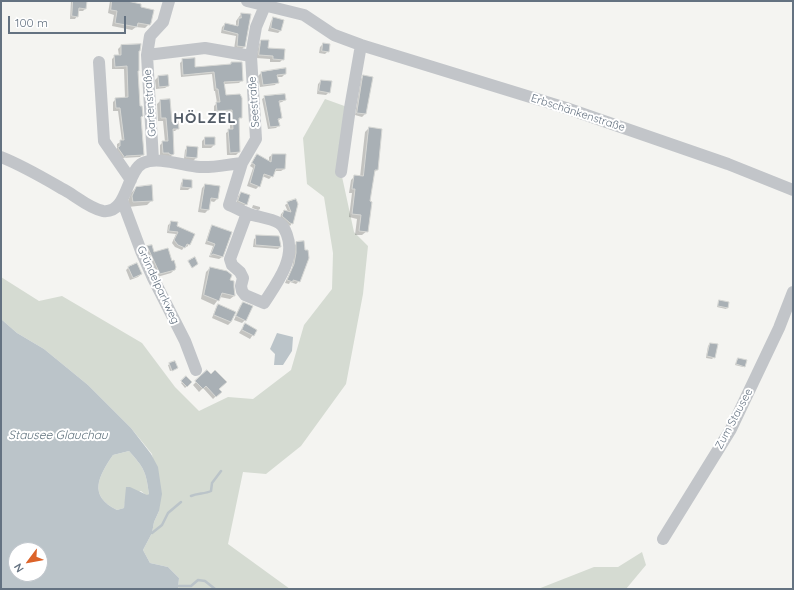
<!DOCTYPE html>
<html>
<head>
<meta charset="utf-8">
<style>
  body { margin:0 }
  #map { position:relative; width:794px; height:590px; overflow:hidden; background:#f4f4f1; font-family:Quicksand,sans-serif }
  canvas { display:block }
  .frame { position:absolute; inset:0; border:2px solid #647281; pointer-events:none }
  .north { position:absolute; left:8px; top:542px; width:40px; height:40px; box-sizing:border-box; background:#fff; border:1px solid #c1c7cd; border-radius:50%; rotate:238deg; font-size:11px; font-weight:700; line-height:16px; text-align:center; color:#647281 }
  .north::after { content:''; display:block; margin:auto; width:14px; height:18px; background:#dc6329; clip-path:polygon(50% 0,100% 100%,50% 72%,0 100%) }
  .scale { position:absolute; left:8px; top:16px; width:118px; height:18px; box-sizing:border-box; border:2px solid #647281; border-top:0; padding-left:5px; font-size:12px; line-height:14px; white-space:nowrap; color:#647281; -webkit-text-stroke:3px #fff; paint-order:stroke }
</style>
</head>
<body>
<div id="map">
<canvas width="794" height="590"></canvas>
<div class="frame"></div>
<div class="north">N</div>
<div class="scale">100 m</div>
</div>
<script>
const g = document.querySelector('canvas').getContext('2d');
g.lineJoin = 'round';
function paint(path, color) { g.fillStyle = color; g.fill(path, 'evenodd'); }
function trace(path, color, width, dash) { g.strokeStyle = color; g.lineWidth = width; g.lineCap = dash ? 'butt' : 'round'; g.setLineDash(dash || []); g.stroke(path); }
function write(font, color, halo, rows, align = 'center') {
  g.font = font + ' Quicksand,sans-serif'; g.lineWidth = 4; g.setLineDash([]); g.textBaseline = 'middle'; g.strokeStyle = halo; g.fillStyle = color; for (const [text, x, y, turn = 0] of rows) {
    g.save(); g.translate(x, y); g.rotate((+turn || 0) * Math.PI / 180); g.textAlign = isNaN(turn) ? turn : align; if (halo) g.strokeText(text, 0, 0); g.fillText(text, 0, 0); g.restore();
  }
}
paint(new Path2D(`
  M 325,99 L 350,108 L 341,172 L 354,232 L 368,246 L 363,294 L 346,384 L 301,446 L 266,474 L 243,472 L 228,544 L 290,589 L 178,589 L 179,578 L 168,567 L 150,563 L 143,550 L 152,533 L 154,522 L 159,511 L 152,454 L 131,428 L 88,385 L 44,349 L 17,333 L 1,319 L 1,277 L 39,301 L 62,296 L 142,343 L 175,387 L 199,411 L 228,397 L 253,399 L 291,370 L 304,325 L 332,289 L 333,253 L 324,197 L 307,184 L 303,138 Z
  M 129,451 C 144,468 146,471 149,494 L 147,496 L 141,491 L 126,497 L 124,508 L 117,510 C 88,496 98,477 113,455 Z
  M 642,552 L 646,565 L 626,589 L 538,589 L 594,567 L 618,567 Z`), '#d5dbd2');
paint(new Path2D(`
  M 1,319 L 17,333 L 44,349 L 88,385 L 131,428 L 151,454 L 158,467 L 162,494 L 159,511 L 154,522 L 152,533 L 143,550 L 150,563 L 168,567 L 179,578 L 178,589 L 1,589 ZM 129,451 C 144,468 146,471 149,494 L 147,495 L 130,487 L 126,487 L 124,508 L 117,510 C 88,496 98,477 113,455 ZM 16,550 L 40,550 L 40,574 L 16,574 Z
  M 277,333 L 293,337 L 292,351 L 283,365 L 274,365 L 275,354 L 270,349 Z`), '#bbc4c9');
paint(new Path2D(`
  M 71,1 L 86,1 L 85,9 L 83,11 L 78,11 L 77,16 L 75,19 L 70,19 Z
  M 110,1 L 123,1 L 140,8 L 150,23 L 145,28 L 136,27 L 132,30 L 112,26 L 114,15 L 108,13 Z
  M 241,14 L 244,47 L 241,50 L 234,49 L 236,36 L 221,33 L 222,27 L 225,24 L 236,26 L 236,21 Z
  M 274,18 L 281,30 L 278,33 L 268,31 L 271,21 Z
  M 262,41 L 267,49 L 283,59 L 280,62 L 270,62 L 270,59 L 256,58 L 259,44 Z
  M 323,44 L 328,51 L 325,54 L 319,53 L 320,47 Z
  M 121,46 L 138,52 L 138,71 L 137,72 L 140,118 L 143,154 L 140,157 L 122,158 L 116,150 L 117,148 L 117,144 L 122,141 L 118,111 L 113,111 L 113,102 L 116,99 L 125,98 L 124,69 L 112,69 L 112,59 L 115,56 L 119,56 L 118,49 Z
  M 183,60 L 194,68 L 229,65 L 231,63 L 242,80 L 239,83 L 224,84 L 225,96 L 241,117 L 238,120 L 239,152 L 236,155 L 227,155 L 226,133 L 230,130 L 230,113 L 214,113 L 214,106 L 217,103 L 215,91 L 214,91 L 212,74 L 181,77 L 180,63 Z
  M 285,69 L 285,74 L 282,77 L 277,77 L 277,82 L 275,85 L 260,87 L 258,76 L 261,73 Z
  M 364,76 L 372,78 L 365,114 L 362,117 L 355,115 L 361,79 Z
  M 158,77 L 168,86 L 165,88 L 156,89 L 155,80 Z
  M 321,81 L 329,92 L 326,95 L 317,94 L 318,84 Z
  M 265,97 L 285,100 L 282,102 L 278,103 L 281,118 L 278,121 L 279,125 L 276,128 L 268,129 L 262,99 Z
  M 160,101 L 171,123 L 178,128 L 175,131 L 172,131 L 173,154 L 170,157 L 160,156 L 160,145 L 163,142 L 165,142 L 163,121 L 158,121 L 157,104 Z
  M 369,128 L 377,170 L 373,173 L 367,231 L 362,235 L 355,235 L 357,219 L 349,217 L 352,193 L 349,193 L 351,180 L 355,176 L 360,177 L 365,132 Z
  M 205,138 L 214,145 L 211,148 L 202,148 L 202,141 Z
  M 188,147 L 196,158 L 193,161 L 184,159 L 185,150 Z
  M 272,155 L 284,169 L 281,171 L 274,171 L 272,176 L 269,179 L 262,176 L 259,186 L 256,189 L 247,186 L 253,168 L 250,166 L 255,158 L 269,162 L 269,157 Z
  M 184,180 L 191,187 L 188,190 L 180,190 L 181,183 Z
  M 205,185 L 219,187 L 217,199 L 214,202 L 210,201 L 208,210 L 205,213 L 198,212 L 202,188 Z
  M 136,188 L 152,200 L 147,205 L 128,207 L 128,201 L 131,193 Z
  M 241,193 L 246,204 L 243,207 L 236,204 L 238,196 Z
  M 295,200 L 292,223 L 290,226 L 280,219 L 281,214 L 284,211 L 288,212 L 285,205 L 288,203 Z
  M 253,205 L 260,207 L 260,209 L 258,210 L 252,208 Z
  M 171,223 L 176,227 L 189,244 L 187,247 L 185,246 L 182,250 L 175,247 L 172,243 L 176,234 L 167,233 L 168,225 Z
  M 212,226 L 222,257 L 219,259 L 209,257 L 213,246 L 205,244 L 210,229 Z
  M 257,237 L 280,247 L 278,249 L 253,247 L 254,239 Z
  M 297,243 L 299,281 L 296,284 L 290,282 L 289,284 L 285,283 L 292,268 L 294,257 L 294,246 Z
  M 148,247 L 153,253 L 174,270 L 171,273 L 157,277 L 145,250 Z
  M 129,267 L 141,274 L 138,277 L 130,280 L 126,270 Z
  M 210,268 L 229,281 L 234,296 L 230,299 L 220,297 L 214,305 L 201,299 L 206,272 Z
  M 719,301 L 727,308 L 726,309 L 717,307 Z
  M 243,303 L 245,320 L 242,323 L 234,320 L 240,306 Z
  M 219,306 L 231,322 L 228,325 L 212,318 L 216,308 Z
  M 245,324 L 256,330 L 250,339 L 239,333 Z
  M 710,344 L 714,357 L 712,359 L 706,358 L 708,346 Z
  M 738,359 L 744,366 L 743,367 L 735,365 Z
  M 170,364 L 177,368 L 170,371 L 168,365 Z
  M 207,371 L 220,392 L 213,399 L 203,388 L 199,392 L 193,385 Z
  M 186,378 L 191,382 L 185,388 L 181,383 Z`), '#0003');
trace(new Path2D(`
  M 191,496 C 198,493 205,494 211,491 L 212,483 L 221,471
  M 152,533 L 162,525 L 168,513 L 181,502
  M 179,586 L 191,586 L 198,580 L 205,581 L 215,589`), '#bbc4c9', 2.5);
const building = new Path2D(`
  M 73,1 L 87,1 L 86,9 L 79,8 L 78,17 L 72,16 Z
  M 112,1 L 127,1 L 141,4 L 141,7 L 154,10 L 151,23 L 150,25 L 138,23 L 137,27 L 115,23 L 117,11 L 111,10 Z
  M 241,13 L 251,14 L 245,47 L 237,46 L 238,34 L 223,30 L 225,23 L 238,26 L 239,18 L 241,18 Z
  M 273,17 L 284,20 L 281,31 L 271,28 Z
  M 261,40 L 269,40 L 268,48 L 285,49 L 284,60 L 273,59 L 273,56 L 259,55 Z
  M 323,43 L 330,44 L 329,52 L 322,51 Z
  M 141,44 L 140,51 L 139,51 L 139,71 L 138,71 L 140,106 L 142,106 L 143,116 L 141,117 L 144,155 L 126,156 L 125,158 L 118,148 L 118,147 L 120,146 L 120,140 L 124,140 L 120,108 L 116,108 L 115,98 L 128,97 L 127,66 L 115,67 L 114,55 L 121,55 L 121,45 Z
  M 195,58 L 195,67 L 231,64 L 231,62 L 242,62 L 243,81 L 224,82 L 226,95 L 240,94 L 242,98 L 242,118 L 239,118 L 240,152 L 230,153 L 228,129 L 233,129 L 232,110 L 217,111 L 216,102 L 220,102 L 218,89 L 216,89 L 214,72 L 183,75 L 182,59 Z
  M 286,68 L 286,74 L 277,75 L 279,83 L 263,85 L 261,72 Z
  M 168,75 L 169,86 L 159,87 L 158,76 Z
  M 363,75 L 373,77 L 366,114 L 357,113 Z
  M 321,80 L 332,81 L 330,93 L 319,91 Z
  M 285,94 L 286,100 L 279,101 L 282,118 L 278,119 L 280,126 L 270,127 L 264,96 Z
  M 170,99 L 172,122 L 178,121 L 179,129 L 173,129 L 174,154 L 172,155 L 169,154 L 169,153 L 163,153 L 162,141 L 168,141 L 166,118 L 161,118 L 160,100 Z
  M 369,127 L 382,129 L 378,170 L 375,170 L 370,201 L 372,202 L 368,232 L 359,231 L 361,215 L 352,214 L 355,189 L 352,189 L 354,175 L 363,176 Z
  M 205,137 L 215,137 L 215,145 L 205,145 Z
  M 187,146 L 198,147 L 197,158 L 186,157 Z
  M 257,154 L 271,162 L 272,154 L 286,154 L 285,169 L 276,169 L 273,177 L 264,174 L 260,187 L 250,183 L 255,165 L 252,163 Z
  M 183,179 L 192,180 L 192,188 L 182,187 Z
  M 205,184 L 220,186 L 218,199 L 211,198 L 209,210 L 201,209 Z
  M 152,185 L 153,201 L 133,202 L 132,196 L 136,187 Z
  M 241,192 L 250,195 L 247,205 L 238,201 Z
  M 296,199 L 298,204 L 293,224 L 290,223 L 282,216 L 284,210 L 291,212 L 287,202 Z
  M 171,221 L 178,222 L 177,226 L 195,234 L 190,245 L 187,244 L 185,248 L 178,245 L 174,240 L 178,232 L 169,231 Z
  M 212,225 L 232,232 L 223,257 L 213,254 L 210,256 L 215,244 L 207,241 Z
  M 256,235 L 279,236 L 281,247 L 256,245 Z
  M 304,241 L 305,250 L 308,250 L 309,258 L 300,282 L 293,280 L 293,282 L 287,280 L 294,264 L 296,253 L 296,242 Z
  M 152,245 L 154,252 L 168,248 L 172,261 L 174,260 L 176,267 L 175,270 L 160,274 L 147,246 Z
  M 195,257 L 198,264 L 192,268 L 188,261 Z
  M 137,263 L 142,274 L 133,278 L 128,267 Z
  M 210,267 L 227,271 L 232,275 L 230,280 L 234,281 L 234,287 L 235,296 L 222,293 L 219,301 L 204,295 Z
  M 719,300 L 729,302 L 728,308 L 718,306 Z
  M 243,302 L 253,306 L 246,321 L 236,316 Z
  M 218,304 L 236,312 L 231,322 L 214,315 Z
  M 245,323 L 257,330 L 254,336 L 242,330 Z
  M 710,343 L 718,344 L 715,358 L 707,356 Z
  M 738,358 L 747,360 L 745,367 L 736,364 Z
  M 175,361 L 178,368 L 172,371 L 169,363 Z
  M 207,370 L 211,374 L 215,370 L 227,382 L 219,389 L 222,392 L 216,397 L 206,386 L 203,389 L 195,381 Z
  M 186,376 L 192,382 L 187,387 L 181,381 Z`);
paint(building, '#a9b0b5');
trace(building, '#d5d6d3', 1);
trace(new Path2D(`
  M 247,1 L 304,15 L 334,35 L 361,45 L 566,108 L 728,164 L 793,190
  M 147,55 L 150,36 L 163,22 L 169,1
  M 99,62 L 104,141 L 131,180
  M 1,157 C 24,166 47,180 68,192 C 78,198 91,209 103,211 C 128,214 126,171 143,163 C 158,156 184,166 200,167 C 214,168 229,164 242,163
  M 153,160 L 147,55 L 205,48 L 251,56
  M 341,172 L 350,108 L 361,45
  M 122,200 L 141,251 L 153,278 L 185,341 L 196,370
  M 247,213 L 230,259 L 232,265 L 240,272 L 243,278 L 241,286 L 242,291 L 245,295 L 264,303 C 276,284 296,259 287,235 C 285,230 284,226 279,223 C 270,218 258,217 249,214 C 242,211 236,208 229,205 L 242,163 L 256,139 L 251,56 L 256,27 L 267,1
  M 663,539 L 731,429 L 779,328 L 793,292`), '#c2c5c9', 12);
write('11px', '#647281', '#fff', [
  ["Seestraße",254,102,-94],
  ["Gartenstraße",150,103,-94],
  ["Erbschänkenstraße",578,113,18],
  ["Gründelparkweg",158,285,65],
  ["Zum Stausee",734,419,-62]
]);
write('italic 12px', '#60737e', '#fff', [
  ["Stausee Glauchau",58,435]
]);
g.letterSpacing = '1px';
write('bold 15px', '#525b66', '#fff', [
  ["HÖLZEL",205,118]
]);
g.letterSpacing = '0px';
</script>
</body>
</html>
